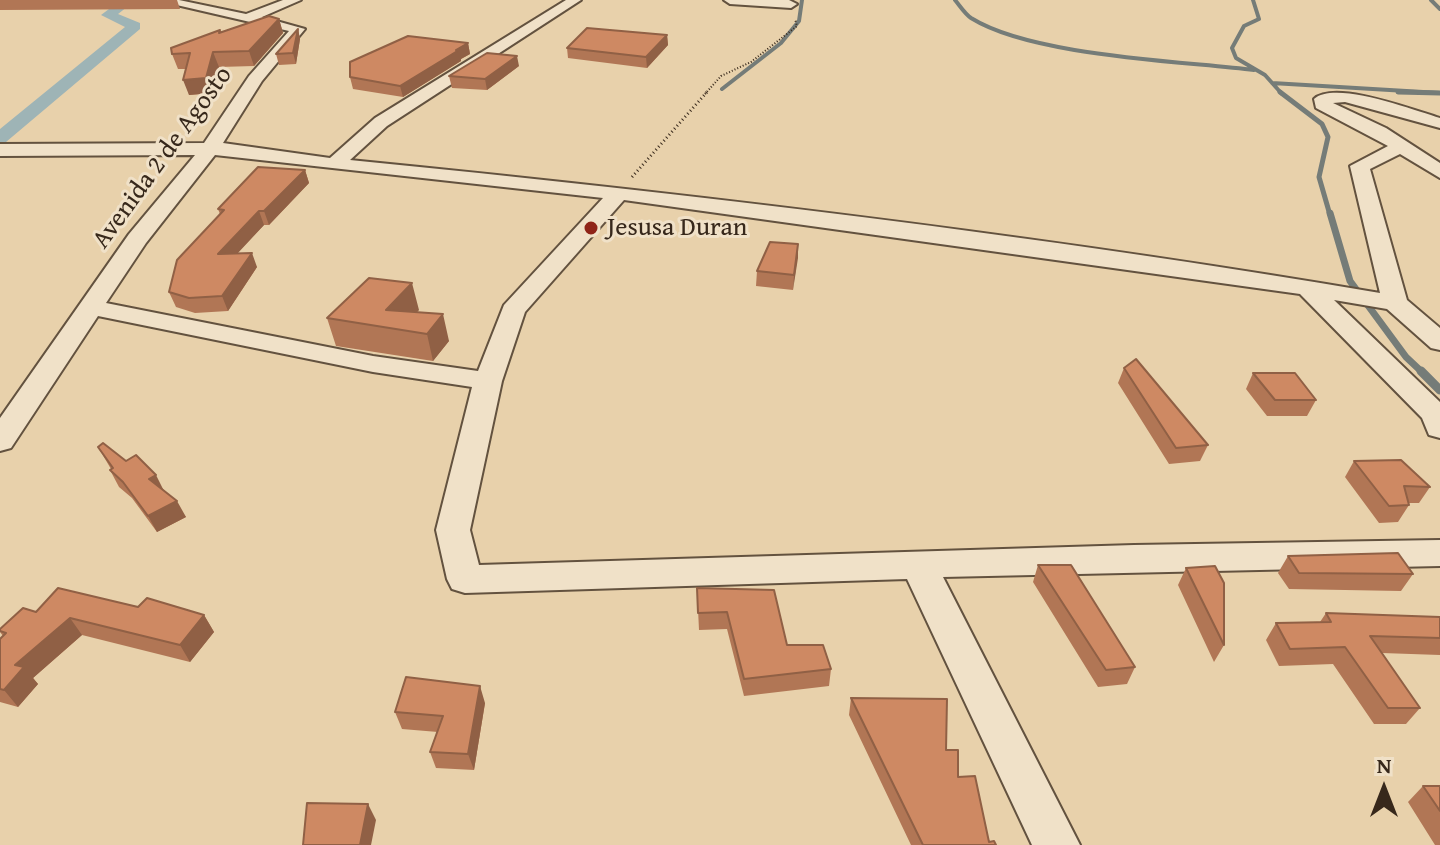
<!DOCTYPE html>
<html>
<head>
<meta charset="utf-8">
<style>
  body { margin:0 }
  #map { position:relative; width:1440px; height:845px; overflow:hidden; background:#e8d1ab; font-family:"Gentium Book Plus",serif }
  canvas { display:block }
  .north { position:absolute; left:1344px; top:749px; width:80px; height:80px; -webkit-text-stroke:6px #f0e1c8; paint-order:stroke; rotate:0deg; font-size:22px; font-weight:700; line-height:32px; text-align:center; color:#37281b }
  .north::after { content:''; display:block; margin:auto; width:28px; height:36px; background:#37281b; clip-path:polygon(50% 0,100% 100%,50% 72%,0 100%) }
</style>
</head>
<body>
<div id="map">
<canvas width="1440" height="845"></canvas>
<div class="north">N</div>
</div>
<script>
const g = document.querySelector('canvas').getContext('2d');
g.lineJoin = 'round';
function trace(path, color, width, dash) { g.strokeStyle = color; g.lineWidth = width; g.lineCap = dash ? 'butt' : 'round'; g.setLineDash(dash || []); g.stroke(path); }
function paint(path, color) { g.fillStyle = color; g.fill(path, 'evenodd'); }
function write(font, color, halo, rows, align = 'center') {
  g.font = font + ' "Gentium Book Plus",serif'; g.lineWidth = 6; g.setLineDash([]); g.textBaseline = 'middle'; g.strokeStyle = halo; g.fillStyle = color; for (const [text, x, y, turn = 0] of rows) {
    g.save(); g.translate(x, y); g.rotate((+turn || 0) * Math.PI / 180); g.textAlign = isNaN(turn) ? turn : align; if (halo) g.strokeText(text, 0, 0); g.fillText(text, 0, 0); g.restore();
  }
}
trace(new Path2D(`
  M 955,0 C 960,6 965,14 971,18 C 1032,56 1180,61 1254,70
  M 1253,0 L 1259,19 L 1244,26 L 1232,48 L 1236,58 L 1265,75 L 1282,94
  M 1431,0 L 1440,9
  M 1272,83 L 1440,93
  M 722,89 L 781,43 L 799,21 L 802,0`), '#757c78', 4);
trace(new Path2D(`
  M 1280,92 L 1322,124 L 1328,137 L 1319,177 L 1330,215
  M 1398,92 L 1440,93`), '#757c78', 5);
trace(new Path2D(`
  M 1330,213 L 1350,281 L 1406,357 L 1423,373`), '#757c78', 7);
trace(new Path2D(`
  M 1421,371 L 1440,390`), '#757c78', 9);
paint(new Path2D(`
  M 121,0 L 136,0 L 118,14 L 140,23 L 140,29 L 6,142 L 0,144 L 0,129 L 125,27 L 101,15 Z`), '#9eb4b6');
const minor = new Path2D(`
  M 155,0 L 179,0 L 246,14 L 283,0 L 301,0 L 262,17 L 305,29 L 262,81 L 223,143 L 330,158 L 375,118 L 566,0 L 581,0 L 387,126 L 350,160 C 694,194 1039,235 1380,293 L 1350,166 L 1388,146 L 1316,108 L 1314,99 C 1335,80 1413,110 1440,118 L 1440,128 L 1345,102 L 1333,103 L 1386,128 L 1440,163 L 1440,178 L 1400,154 L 1370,169 L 1407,300 L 1440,328 L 1440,350 L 1431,348 L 1387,309 L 1334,300 L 1440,402 L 1440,438 L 1429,435 L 1422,418 L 1300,294 L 624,200 L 525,312 L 502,381 L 470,530 L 479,565 L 1134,545 L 1440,540 L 1440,566 L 943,577 L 1080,845 L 1032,845 L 907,579 L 465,593 L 452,589 L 447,579 L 436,530 L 472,387 L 373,372 L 98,316 L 11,448 L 0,451 L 0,418 L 129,234 L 195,155 L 0,156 L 0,144 L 204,143 L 249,76 L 289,31 ZM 215,155 L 603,198 L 504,305 L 478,371 L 373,356 L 106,303 L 146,243 Z
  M 724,0 L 789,0 L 797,4 L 791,8 L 730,4 Z`);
trace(minor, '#63523f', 4);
trace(new Path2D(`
  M 705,94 L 721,76 L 751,62 L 797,26 L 795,19`), '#37281b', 2, [1, 2]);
trace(new Path2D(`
  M 632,177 L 707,92`), '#37281b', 3, [1, 3]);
paint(minor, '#f0e1c8');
paint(new Path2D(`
  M 0,0 L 177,0 L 180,9 L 0,10 Z
  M 279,19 L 283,33 L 254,66 L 219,67 L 212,93 L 189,95 L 186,69 L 178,69 L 172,54 L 220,30 L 221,32 Z
  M 298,29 L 300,39 L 296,64 L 279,65 L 276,54 Z
  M 667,35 L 668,45 L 647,68 L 568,58 L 567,48 Z
  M 468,43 L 470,54 L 461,59 L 461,61 L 403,97 L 353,89 L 350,77 Z
  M 519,66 L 487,90 L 452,88 L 449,76 Z
  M 305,170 L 309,183 L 269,225 L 264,225 L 237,253 L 257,267 L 228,311 L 195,313 L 176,307 L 169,292 L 220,214 L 218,209 Z
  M 798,244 L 793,290 L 756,286 L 757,271 Z
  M 419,310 L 416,312 L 449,341 L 433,361 L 336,346 L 327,318 Z
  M 1124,368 L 1208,445 L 1200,461 L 1169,464 L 1118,383 Z
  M 1253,373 L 1316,400 L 1307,416 L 1267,416 L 1246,389 Z
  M 98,447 L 164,490 L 186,517 L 157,532 L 132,498 L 119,487 L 110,470 L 111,469 Z
  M 1354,461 L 1430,487 L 1419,503 L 1409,503 L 1409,505 L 1398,522 L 1379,523 L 1345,477 Z
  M 1288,556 L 1413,574 L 1401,591 L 1289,589 L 1278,573 Z
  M 1038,565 L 1135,667 L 1127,684 L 1098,687 L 1033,582 Z
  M 1186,568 L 1224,645 L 1214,662 L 1178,585 Z
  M 697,588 L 787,645 L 831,669 L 829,686 L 744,696 L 727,629 L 699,630 Z
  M 138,607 L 204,615 L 214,632 L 190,662 L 82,635 L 33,678 L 38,684 L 18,707 L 0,702 L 0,639 L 3,636 L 0,632 L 0,629 Z
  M 1326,613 L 1440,617 L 1440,655 L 1382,653 L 1420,708 L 1406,724 L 1374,724 L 1333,664 L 1279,666 L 1266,640 L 1276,623 L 1320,622 Z
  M 851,698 L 946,750 L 989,842 L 996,845 L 911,845 L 849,715 Z
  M 485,703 L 474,770 L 436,768 L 430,752 L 438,732 L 402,729 L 395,712 Z
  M 1423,786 L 1440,786 L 1440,845 L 1435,845 L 1408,802 Z`), '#b17655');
paint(new Path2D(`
  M 279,19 L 283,33 L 254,66 L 249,51 Z
  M 298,29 L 300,39 L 296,64 L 293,53 Z
  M 667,35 L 668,45 L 647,68 L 646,57 Z
  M 468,43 L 470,54 L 461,59 L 461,61 L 403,97 L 400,86 Z
  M 213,52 L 219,67 L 212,93 L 189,95 L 183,80 Z
  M 517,56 L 519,66 L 487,90 L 485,79 Z
  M 305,170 L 309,183 L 269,225 L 264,211 Z
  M 259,211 L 264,225 L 224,268 L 218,254 Z
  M 798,244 L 798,258 L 793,290 L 794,275 Z
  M 252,253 L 257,267 L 228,311 L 222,296 Z
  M 412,283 L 419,310 L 400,330 L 386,310 Z
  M 443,314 L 449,341 L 433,361 L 427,334 Z
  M 156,475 L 164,491 L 149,479 Z
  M 177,501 L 186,517 L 157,532 L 148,516 Z
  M 204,615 L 214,632 L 190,662 L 180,645 Z
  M 70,618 L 82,635 L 33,678 L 38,684 L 18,707 L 4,690 L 15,665 Z
  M 480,686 L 485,703 L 474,770 L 468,754 Z
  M 368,804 L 376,820 L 371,845 L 360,845 Z`), '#906045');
const building = new Path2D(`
  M 269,16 L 279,19 L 249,51 L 213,52 L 206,78 L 183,80 L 190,53 L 172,54 L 171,48 L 220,30 L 219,33 Z
  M 587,28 L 667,35 L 646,57 L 567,48 Z
  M 298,29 L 293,53 L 276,54 Z
  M 408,36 L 468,43 L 456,50 L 459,50 L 400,86 L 350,77 L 350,62 Z
  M 487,53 L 517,56 L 485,79 L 449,76 Z
  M 258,167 L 305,170 L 264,211 L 259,211 L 218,254 L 252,253 L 222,296 L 189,298 L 169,292 L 177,260 L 224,210 L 218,209 Z
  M 770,242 L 798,244 L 794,275 L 757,271 Z
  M 369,278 L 412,283 L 386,310 L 443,314 L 427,334 L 327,318 Z
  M 1136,359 L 1208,445 L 1176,448 L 1124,368 Z
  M 1253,373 L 1295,373 L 1316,400 L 1275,400 Z
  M 103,443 L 126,461 L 136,455 L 156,475 L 149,479 L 177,501 L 148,516 L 123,482 L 110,470 L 113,468 L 98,447 Z
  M 1401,460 L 1430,487 L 1404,486 L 1409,505 L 1389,506 L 1354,461 Z
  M 1398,553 L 1413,574 L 1299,573 L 1288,556 Z
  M 1038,565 L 1071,565 L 1135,667 L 1106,670 Z
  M 1215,566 L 1224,583 L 1224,645 L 1186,568 Z
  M 58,588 L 138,607 L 147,598 L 204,615 L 180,645 L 70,618 L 15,665 L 24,667 L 4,690 L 0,689 L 0,639 L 6,633 L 0,631 L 0,629 L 23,608 L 36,612 Z
  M 697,588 L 774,590 L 787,645 L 823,645 L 831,669 L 744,679 L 727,612 L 698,613 Z
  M 1326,613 L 1440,617 L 1440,638 L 1370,636 L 1420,708 L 1388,708 L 1345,647 L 1290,649 L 1276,623 L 1331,622 Z
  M 406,677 L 480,686 L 468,754 L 430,752 L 443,716 L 395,712 Z
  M 851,698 L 947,699 L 946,750 L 958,750 L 958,777 L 975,776 L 989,842 L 994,841 L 996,845 L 923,845 Z
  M 1423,786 L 1440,786 L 1440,811 Z
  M 307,803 L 368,804 L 360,845 L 303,845 Z`);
paint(building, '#ce8963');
trace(building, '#906045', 2);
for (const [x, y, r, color] of [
  [591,228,8,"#8f2418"]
]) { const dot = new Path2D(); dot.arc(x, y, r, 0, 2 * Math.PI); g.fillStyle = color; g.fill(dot); trace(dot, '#f0e1c8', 3); }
write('26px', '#37281b', '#f0e1c8', [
  ["Avenida 2 de Agosto",163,158,-54]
]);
write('26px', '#37281b', '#f0e1c8', [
  ["Jesusa Duran",607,228]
], 'left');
</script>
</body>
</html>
